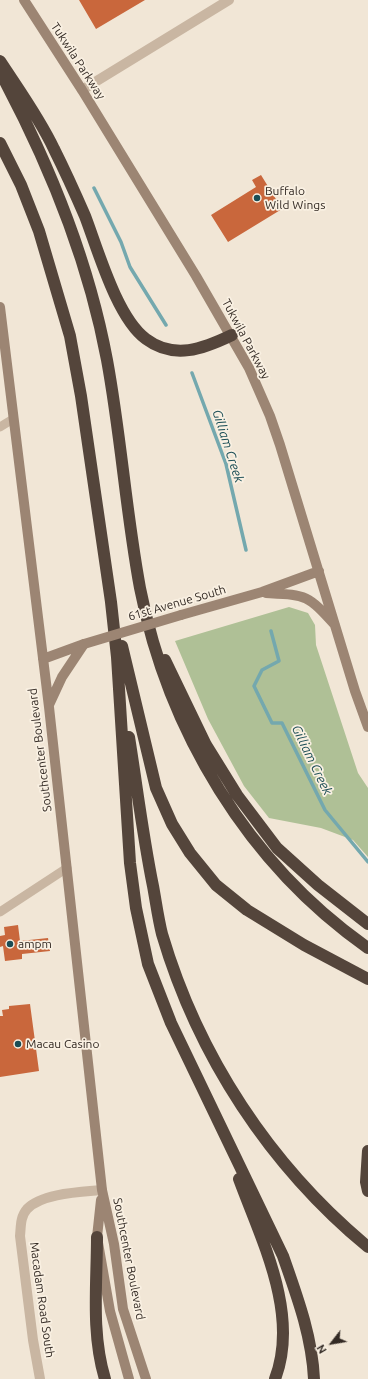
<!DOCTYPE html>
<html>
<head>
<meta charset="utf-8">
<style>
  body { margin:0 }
  #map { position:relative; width:368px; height:1379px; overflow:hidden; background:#f1e6d6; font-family:Ubuntu,sans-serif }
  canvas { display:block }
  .north { position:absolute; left:312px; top:1323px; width:40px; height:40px; -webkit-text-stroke:3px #f9f0e2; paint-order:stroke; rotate:239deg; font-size:11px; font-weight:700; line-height:16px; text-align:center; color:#332a24 }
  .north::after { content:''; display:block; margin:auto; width:14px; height:18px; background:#332a24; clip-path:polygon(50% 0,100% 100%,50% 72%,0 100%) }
</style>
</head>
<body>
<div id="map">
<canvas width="368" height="1379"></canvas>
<div class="north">N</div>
</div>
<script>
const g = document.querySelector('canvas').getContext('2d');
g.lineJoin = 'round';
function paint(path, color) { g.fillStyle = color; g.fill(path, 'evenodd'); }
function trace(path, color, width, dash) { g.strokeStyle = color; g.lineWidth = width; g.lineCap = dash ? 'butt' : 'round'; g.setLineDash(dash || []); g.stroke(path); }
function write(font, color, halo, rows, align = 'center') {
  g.font = font + ' Ubuntu,sans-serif'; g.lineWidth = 3.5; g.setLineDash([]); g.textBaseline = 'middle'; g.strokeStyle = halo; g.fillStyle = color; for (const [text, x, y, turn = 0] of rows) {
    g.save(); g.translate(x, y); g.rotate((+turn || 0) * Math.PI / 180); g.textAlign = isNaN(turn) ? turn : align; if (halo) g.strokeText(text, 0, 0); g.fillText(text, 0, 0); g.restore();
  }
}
paint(new Path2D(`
  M 289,607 L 308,613 L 315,625 L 316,645 L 358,773 L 368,788 L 368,857 L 353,840 L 321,828 L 269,818 L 244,786 L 208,719 L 175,641 Z`), '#afc096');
trace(new Path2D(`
  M 94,188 L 121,242 L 130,267 L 166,325
  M 192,373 L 226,464 L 246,550
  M 271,631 L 279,661 L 262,670 L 254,686 L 272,723 L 282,723 L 325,810 L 368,862`), '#74a8ae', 3.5);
paint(new Path2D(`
  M 79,0 L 145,0 L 96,29 Z
  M 261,175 L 282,209 L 228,242 L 211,215 L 256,187 L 252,180 Z
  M 18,925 L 20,941 L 48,938 L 50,951 L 22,954 L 22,959 L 5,961 L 3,946 L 0,947 L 0,936 L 5,935 L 4,927 Z
  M 30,1004 L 39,1071 L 0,1077 L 0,1016 L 3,1016 L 2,1010 L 9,1009 L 9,1006 Z`), '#c9673c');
trace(new Path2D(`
  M 0,427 L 13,419
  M 0,912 L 67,868`), '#c9b6a2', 9);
trace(new Path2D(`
  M 82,90 L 229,0
  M 40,1379 L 33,1340 L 20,1236 C 21,1227 20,1217 27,1209 C 42,1193 82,1192 102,1190`), '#c9b6a2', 10);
trace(new Path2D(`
  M 24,0 L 82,90 L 196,276 L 249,368 L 270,416 L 280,445 L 355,691 L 368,727
  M 0,307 L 49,707 L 102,1190 L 114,1244 L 123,1309 L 146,1379
  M 266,593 C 306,595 307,594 335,625
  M 181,615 L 262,592 L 319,571
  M 43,659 L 84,644
  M 49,705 L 62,677 L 84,644
  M 101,1200 L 97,1237 L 110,1311 L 129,1379`), '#9c8573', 10);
trace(new Path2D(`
  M 0,61 C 19,90 40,119 54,149 C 65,171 75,193 85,216 C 98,250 117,318 146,339 C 174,360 203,349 232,335
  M 0,72 C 49,163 88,258 107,360 C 121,436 126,513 140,588 C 168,731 248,864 368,948
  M 0,143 L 21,185 L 39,231 L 70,336 L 81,396 L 111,602 L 117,657 L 130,863 L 136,908 L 148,964 L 171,1023 L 283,1256 C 297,1296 312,1336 314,1379
  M 122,646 L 156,788 L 172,824 L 190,853 L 216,885 L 247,910 L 304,945 L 368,979
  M 165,660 L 206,745 L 237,795 L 277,848 L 318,885 L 368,924
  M 129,737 C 137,787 143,837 153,886 C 156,902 158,918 162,934 C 198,1056 270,1166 368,1247
  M 368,1151 L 366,1182 L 368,1191
  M 239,1179 C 261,1239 300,1314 275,1379
  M 97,1237 C 97,1284 91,1333 105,1379`), '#54453b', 12);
trace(new Path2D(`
  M 84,644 L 181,615`), '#9c8573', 10);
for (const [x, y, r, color] of [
  [257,198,4,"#1a4d55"],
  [10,944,4,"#1a4d55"],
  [18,1044,4,"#1a4d55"]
]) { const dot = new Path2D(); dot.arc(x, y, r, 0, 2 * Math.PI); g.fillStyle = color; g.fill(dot); trace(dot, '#f9f0e2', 1.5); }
write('12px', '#332a24', '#f9f0e2', [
  ["Tukwila Parkway",78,61,57],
  ["Tukwila Parkway",246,339,62],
  ["61st Avenue South",177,603,-16],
  ["Southcenter Boulevard",40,750,-97],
  ["Southcenter Boulevard",129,1259,79],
  ["Macadam Road South",42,1300,82]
]);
write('12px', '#332a24', '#f9f0e2', [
  ["Buffalo",265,191],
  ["Wild Wings",265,205],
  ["ampm",18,944],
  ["Macau Casino",26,1044]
], 'left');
write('italic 13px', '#1a4d55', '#f9f0e2', [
  ["Gilliam Creek",228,446,72],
  ["Gilliam Creek",312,760,64]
]);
</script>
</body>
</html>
